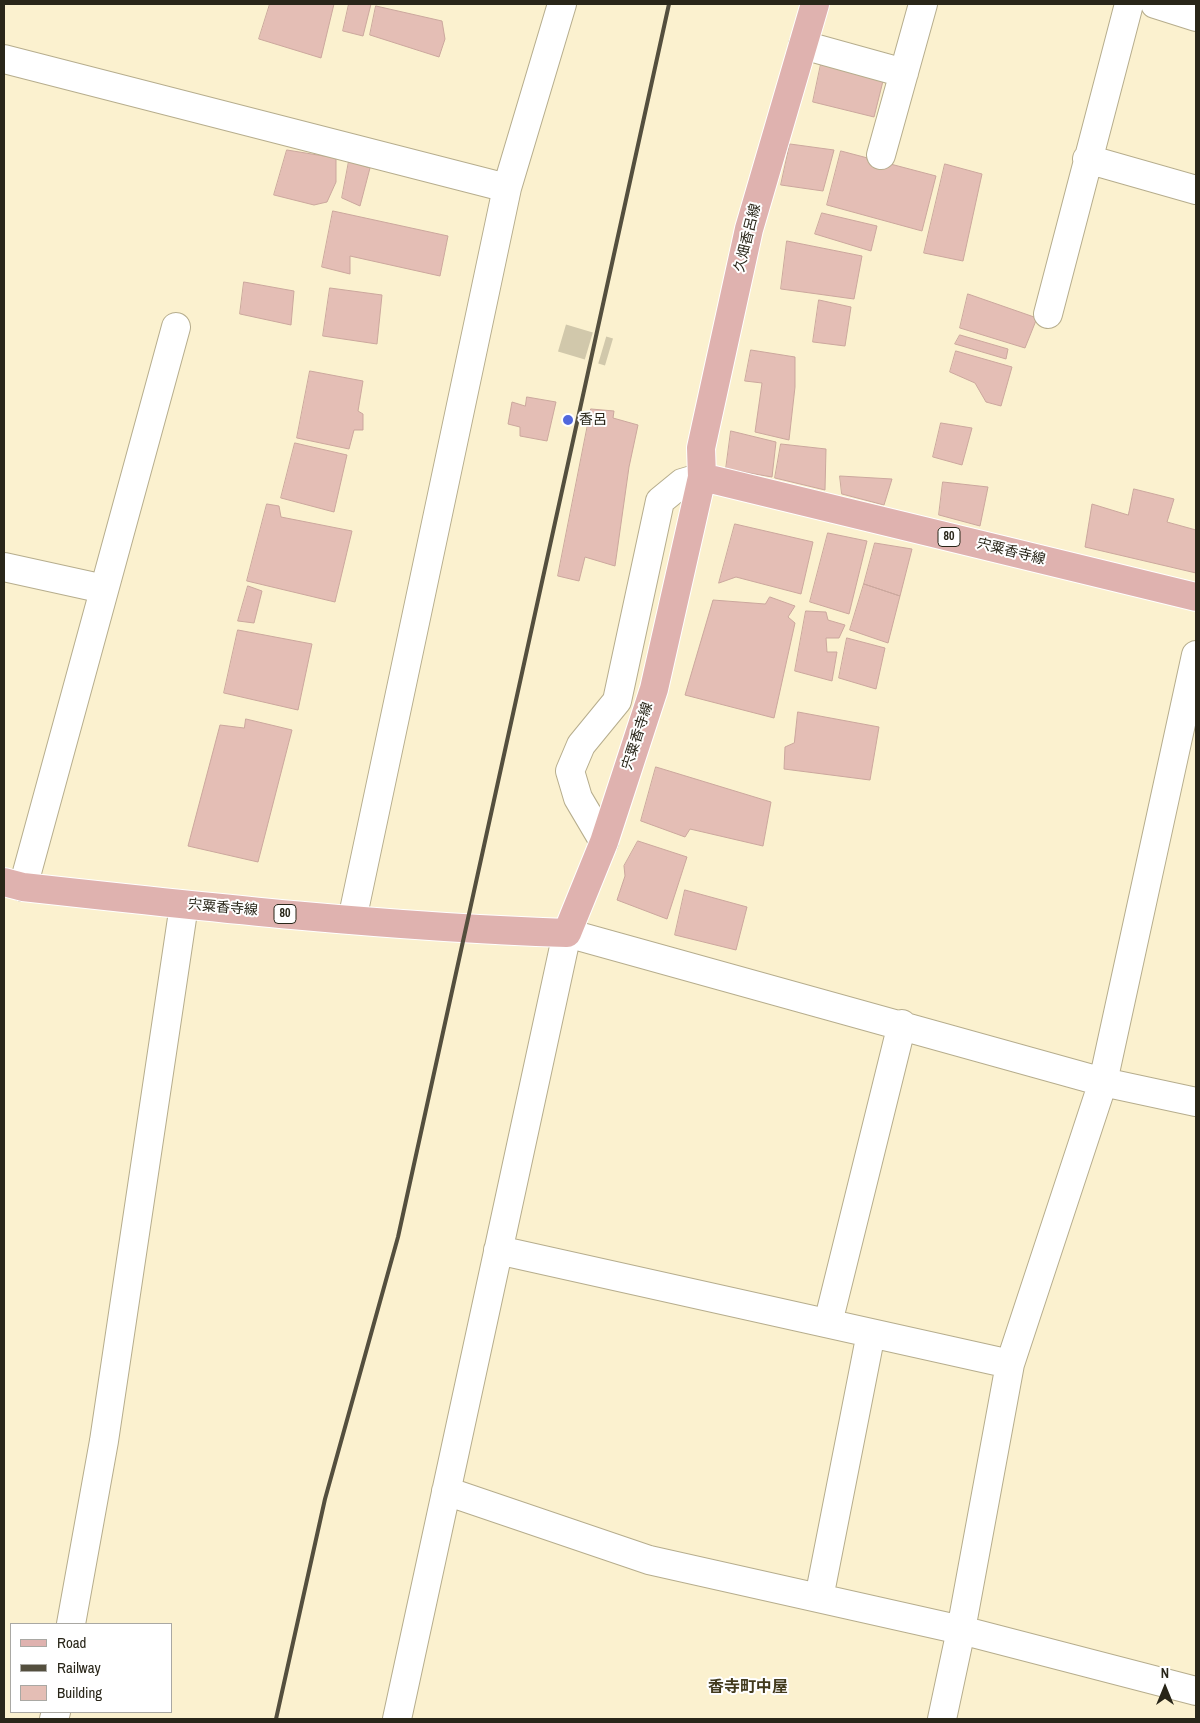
<!DOCTYPE html>
<html>
<head>
<meta charset="utf-8">
<style>
  body { margin:0 }
  #map { position:relative; width:1200px; height:1723px; overflow:hidden; background:#fbf1cf; font-family:"Archivo Narrow",sans-serif }
  canvas { display:block }
  .frame { position:absolute; inset:0; border:5px solid #292619; pointer-events:none }
  .legend { position:absolute; left:10px; top:1623px; width:162px; height:90px; box-sizing:border-box; background:#fff; border:1px solid #a9a8a3; margin:0; padding:6px 9px; list-style:none; font-size:15px; color:#292619 }
  .legend li { display:flex; align-items:center; gap:10px; height:25px }
  .legend b { width:25px; border:1px solid #a9a8a3 }
  .north { position:absolute; left:1140px; top:1663px; width:50px; height:50px; -webkit-text-stroke:4px #fff; paint-order:stroke; rotate:0deg; font-size:14px; font-weight:700; line-height:20px; text-align:center; color:#292619 }
  .north::after { content:''; display:block; margin:auto; width:18px; height:22px; background:#292619; clip-path:polygon(50% 0,100% 100%,50% 72%,0 100%) }
</style>
</head>
<body>
<div id="map">
<canvas width="1200" height="1723"></canvas>
<div class="frame"></div>
<ul class="legend">
<li><b style="height:6px;background:#dfb2af"></b>Road</li>
<li><b style="height:6px;background:#544f3e"></b>Railway</li>
<li><b style="height:14px;background:#e4beb5"></b>Building</li>
</ul>
<div class="north">N</div>
</div>
<script>
const g = document.querySelector('canvas').getContext('2d');
g.lineJoin = 'round';
function paint(path, color) { g.fillStyle = color; g.fill(path, 'evenodd'); }
function trace(path, color, width, dash) { g.strokeStyle = color; g.lineWidth = width; g.lineCap = dash ? 'butt' : 'round'; g.setLineDash(dash || []); g.stroke(path); }
function write(font, color, halo, rows, align = 'center') {
  g.font = font + ' "Archivo Narrow","Noto Sans JP",sans-serif'; g.lineWidth = 4; g.setLineDash([]); g.textBaseline = 'middle'; g.strokeStyle = halo; g.fillStyle = color; for (const [text, x, y, turn = 0] of rows) {
    g.save(); g.translate(x, y); g.rotate((+turn || 0) * Math.PI / 180); g.textAlign = isNaN(turn) ? turn : align; if (halo) g.strokeText(text, 0, 0); g.fillText(text, 0, 0); g.restore();
  }
}
const building = new Path2D(`
  M 270,4 L 334,4 L 321,58 L 259,39 Z
  M 349,4 L 371,4 L 363,36 L 343,31 Z
  M 376,6 L 442,21 L 445,39 L 439,57 L 370,35 Z
  M 821,64 L 884,77 L 874,117 L 813,102 Z
  M 790,144 L 834,150 L 823,191 L 781,185 Z
  M 287,150 L 336,158 L 336,182 L 327,202 L 314,205 L 274,195 Z
  M 841,151 L 936,176 L 922,231 L 827,205 Z
  M 349,161 L 370,168 L 360,206 L 342,198 Z
  M 945,164 L 982,174 L 963,261 L 924,253 Z
  M 333,211 L 448,236 L 440,276 L 350,256 L 350,274 L 322,267 Z
  M 822,213 L 877,226 L 871,251 L 815,234 Z
  M 787,241 L 862,256 L 854,299 L 781,289 Z
  M 244,282 L 294,291 L 291,325 L 240,314 Z
  M 330,288 L 382,295 L 377,344 L 323,336 Z
  M 968,294 L 1037,318 L 1025,348 L 960,328 Z
  M 819,300 L 851,307 L 845,346 L 813,342 Z
  M 960,335 L 1008,349 L 1006,359 L 955,344 Z
  M 751,350 L 795,357 L 795,387 L 789,440 L 755,432 L 762,383 L 745,381 Z
  M 956,351 L 1012,367 L 1001,406 L 986,402 L 975,383 L 950,372 Z
  M 310,371 L 363,381 L 358,411 L 363,414 L 363,430 L 354,430 L 349,449 L 297,438 Z
  M 527,397 L 556,402 L 547,441 L 520,436 L 520,427 L 508,424 L 512,402 L 525,406 Z
  M 591,409 L 614,411 L 613,418 L 638,425 L 629,467 L 615,566 L 585,557 L 579,581 L 558,576 Z
  M 941,423 L 972,428 L 962,465 L 933,457 Z
  M 731,431 L 776,442 L 772,477 L 726,469 Z
  M 295,443 L 347,455 L 334,512 L 281,498 Z
  M 781,444 L 826,449 L 825,490 L 775,478 Z
  M 840,476 L 892,479 L 884,505 L 842,494 Z
  M 943,482 L 988,487 L 980,526 L 939,515 Z
  M 1134,489 L 1174,499 L 1167,522 L 1196,530 L 1196,573 L 1085,547 L 1092,504 L 1128,515 Z
  M 267,504 L 279,506 L 281,517 L 352,531 L 335,602 L 247,581 Z
  M 735,524 L 813,542 L 801,594 L 736,577 L 719,583 Z
  M 828,533 L 867,541 L 849,614 L 810,602 Z
  M 875,543 L 912,549 L 900,596 L 864,584 Z
  M 864,584 L 900,596 L 888,643 L 850,630 Z
  M 248,586 L 262,591 L 254,623 L 238,621 Z
  M 770,597 L 795,606 L 788,617 L 795,623 L 774,718 L 685,695 L 713,600 L 765,604 Z
  M 806,611 L 826,612 L 828,620 L 845,625 L 839,638 L 826,638 L 827,652 L 837,652 L 832,681 L 795,671 Z
  M 238,630 L 312,644 L 298,710 L 224,693 Z
  M 847,638 L 885,648 L 876,689 L 839,678 Z
  M 798,712 L 879,727 L 870,780 L 784,769 L 785,747 L 794,743 Z
  M 246,719 L 292,730 L 258,862 L 188,846 L 220,725 L 244,728 Z
  M 656,767 L 771,802 L 763,846 L 690,829 L 685,837 L 641,821 Z
  M 638,841 L 687,857 L 667,919 L 617,900 L 625,876 L 624,866 Z
  M 685,890 L 747,907 L 736,950 L 675,935 Z`);
paint(building, '#e4beb5');
trace(building, '#cba79d', 1);
trace(new Path2D(`
  M 562,338 L 609,352`), '#d1c8ab', 28, [28, 14]);
const minor = new Path2D(`
  M 1155,4 L 1196,17
  M 803,45 L 904,73
  M 4,59 L 507,188
  M 881,155 L 923,4
  M 1087,159 L 1196,190
  M 1048,314 L 1129,4
  M 4,567 L 104,589
  M 604,842 L 578,798 L 570,771 L 581,745 L 617,701 L 660,501 L 682,483 L 702,477
  M 23,887 L 176,327
  M 352,920 L 507,188 L 562,4
  M 498,1250 L 1010,1364
  M 828,1323 L 902,1024
  M 446,1491 L 649,1560 L 961,1630 L 1196,1691
  M 819,1598 L 871,1333
  M 71,1624 L 104,1441 L 184,905
  M 54,1719 L 56,1712
  M 397,1719 L 567,933 L 1103,1082 L 1196,1102
  M 942,1719 L 961,1630 L 1010,1364 L 1103,1082 L 1196,655`);
const major = new Path2D(`
  M 702,477 L 1196,597
  M 4,882 L 23,887 C 204,907 386,927 567,933 L 604,842 L 654,689 L 702,477 L 701,448 L 749,229 L 815,4`);
trace(minor, '#b6ad8d', 30);
trace(major, '#fff', 30);
trace(minor, '#fff', 28);
trace(major, '#dfb2af', 28);
trace(new Path2D(`
  M 276,1719 L 325,1499 L 398,1237 L 669,4`), '#544f3e', 4);
for (const [x, y, r, color] of [
  [568,420,6,"#5168dd"]
]) { const dot = new Path2D(); dot.arc(x, y, r, 0, 2 * Math.PI); g.fillStyle = color; g.fill(dot); trace(dot, '#fff', 2); }
for (const [x, y, w] of [
  [949,537,22],
  [285,914,22]
]) { const box = new Path2D(); box.roundRect(x - w / 2, y - 9.5, w, 19, 4); g.fillStyle = '#fff'; g.fill(box); trace(box, '#292619', 1); }
write('bold 12px', '#292619', null, [
  ["80",949,537],
  ["80",285,914]
]);
write('14px', '#292619', '#fff', [
  ["久畑香呂線",748,238,-76],
  ["宍粟香寺線",1011,552,14],
  ["宍粟香寺線",638,736,-72],
  ["宍粟香寺線",223,908,5]
]);
write('14px', '#292619', '#fff', [
  ["香呂",579,420]
], 'left');
write('bold 16px', '#423a1d', '#fff', [
  ["香寺町中屋",748,1688]
]);
</script>
</body>
</html>
